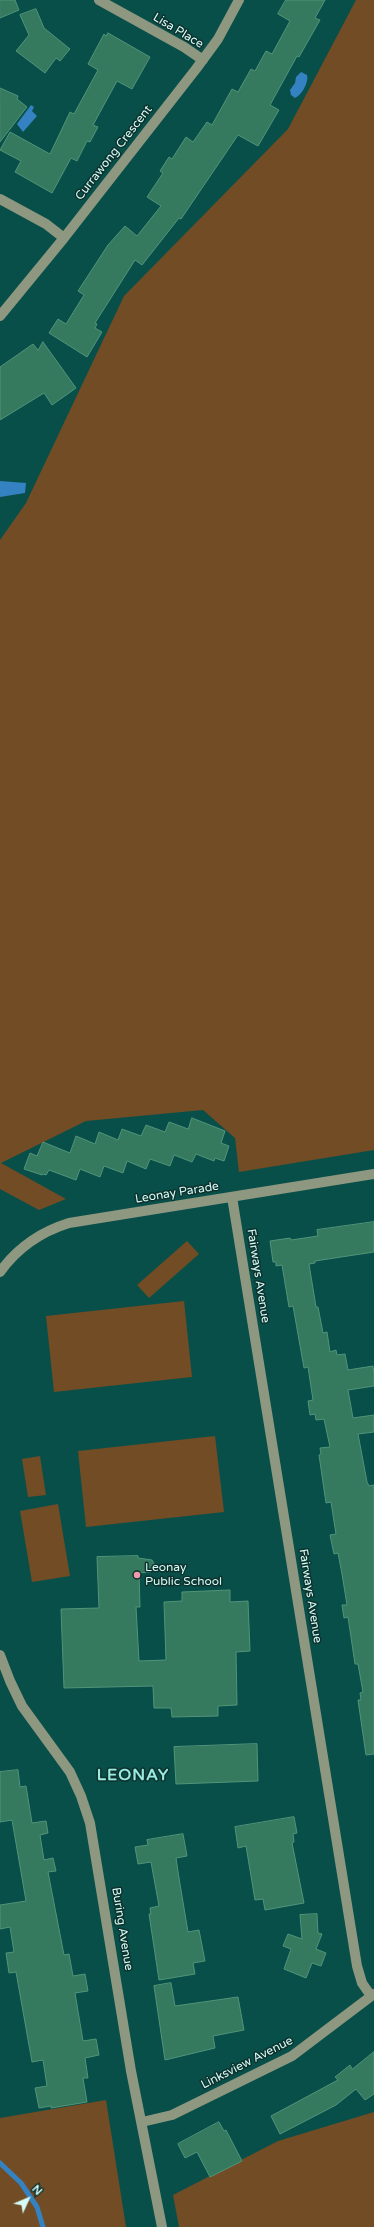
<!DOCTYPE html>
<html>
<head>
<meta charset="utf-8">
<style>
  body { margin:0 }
  #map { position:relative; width:374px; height:2227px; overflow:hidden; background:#094f49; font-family:"Varela Round",sans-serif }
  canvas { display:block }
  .north { position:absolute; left:8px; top:2179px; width:40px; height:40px; -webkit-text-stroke:3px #0e312d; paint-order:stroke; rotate:46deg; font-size:11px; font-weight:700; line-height:16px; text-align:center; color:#d5fbf6 }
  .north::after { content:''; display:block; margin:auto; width:14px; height:18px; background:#d5fbf6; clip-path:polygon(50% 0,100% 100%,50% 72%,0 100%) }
</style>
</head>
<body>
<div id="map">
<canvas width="374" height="2227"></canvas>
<div class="north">N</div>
</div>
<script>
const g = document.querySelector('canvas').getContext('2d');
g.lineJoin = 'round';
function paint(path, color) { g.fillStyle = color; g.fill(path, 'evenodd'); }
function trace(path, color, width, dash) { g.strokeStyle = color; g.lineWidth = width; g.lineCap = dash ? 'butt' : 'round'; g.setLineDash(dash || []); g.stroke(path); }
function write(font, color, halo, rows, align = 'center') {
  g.font = font + ' "Varela Round",sans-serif'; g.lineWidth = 3; g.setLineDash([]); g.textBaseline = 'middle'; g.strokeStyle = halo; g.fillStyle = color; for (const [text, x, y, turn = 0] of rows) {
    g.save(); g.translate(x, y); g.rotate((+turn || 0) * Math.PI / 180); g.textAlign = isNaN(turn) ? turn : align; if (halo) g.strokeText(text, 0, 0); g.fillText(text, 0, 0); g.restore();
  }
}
paint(new Path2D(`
  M 356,0 L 374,0 L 374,1150 L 239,1172 L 235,1138 L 203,1110 L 86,1121 L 1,1163 L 66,1199 L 39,1210 L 0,1189 L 0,540 L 26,503 L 124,296 L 288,129 Z
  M 187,1241 L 199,1254 L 149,1298 L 137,1285 Z
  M 184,1301 L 192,1377 L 54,1392 L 46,1316 Z
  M 215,1436 L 224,1512 L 86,1527 L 78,1451 Z
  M 40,1456 L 46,1495 L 28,1497 L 22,1459 Z
  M 58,1504 L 70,1576 L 32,1582 L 20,1511 Z
  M 106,2100 L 126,2227 L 0,2227 L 0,2118 Z
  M 374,2112 L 374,2227 L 179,2227 L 173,2195 L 278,2141 Z`), '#724c24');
paint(new Path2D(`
  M 301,72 L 307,75 C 309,82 302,95 295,98 L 291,95 L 290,90 L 295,83 L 296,77 Z
  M 31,105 L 34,107 L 32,111 L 37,116 L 23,132 L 17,124 Z
  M 0,481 L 26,483 L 25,493 L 0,497 Z`), '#3482c1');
trace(new Path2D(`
  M 0,2163 L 21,2183 L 37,2207 L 43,2227`), '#3482c1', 5);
const building = new Path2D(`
  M 0,0 L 15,0 L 19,10 L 0,18 Z
  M 286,0 L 325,0 L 315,18 L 320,20 L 299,57 L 297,56 L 270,105 L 279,110 L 258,146 L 238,135 L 181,219 L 179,218 L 142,265 L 135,260 L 95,323 L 97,324 L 95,328 L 102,332 L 87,357 L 49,333 L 58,319 L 66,324 L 84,295 L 78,291 L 108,245 L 125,226 L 137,236 L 161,206 L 147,197 L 163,173 L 160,171 L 169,157 L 172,159 L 186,137 L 193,142 L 207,122 L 212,125 L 232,89 L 238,92 L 251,69 L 255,71 L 266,51 L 272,54 L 290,21 L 278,14 Z
  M 36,9 L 44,28 L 70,49 L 60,61 L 56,58 L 45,73 L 16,51 L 29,35 L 20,15 Z
  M 108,33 L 150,57 L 132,89 L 117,81 L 93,125 L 98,127 L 90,142 L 87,141 L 77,161 L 71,158 L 52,193 L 15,172 L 21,161 L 0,150 L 10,132 L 50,154 L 70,112 L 74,114 L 98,70 L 88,64 L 104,34 L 106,36 Z
  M 0,88 L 18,96 L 17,99 L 27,107 L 0,142 Z
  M 43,342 L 76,388 L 52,405 L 44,393 L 0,420 L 0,367 L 33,344 L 38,350 Z
  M 192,1118 L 225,1131 L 221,1143 L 229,1146 L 224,1161 L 215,1158 L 214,1161 L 196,1154 L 192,1162 L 174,1155 L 170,1166 L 150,1159 L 146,1169 L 127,1161 L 123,1173 L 104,1166 L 100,1177 L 80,1169 L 76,1180 L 49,1170 L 46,1175 L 43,1174 L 42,1175 L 24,1169 L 30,1153 L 37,1156 L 43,1142 L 70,1153 L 76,1136 L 95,1144 L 99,1132 L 118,1140 L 122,1129 L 141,1136 L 146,1125 L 165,1132 L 169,1122 L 188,1129 Z
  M 374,1222 L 374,1252 L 315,1261 L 315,1263 L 309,1264 L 316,1307 L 318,1307 L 323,1333 L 327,1332 L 330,1352 L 336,1350 L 337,1355 L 345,1354 L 348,1370 L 373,1366 L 374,1374 L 374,1386 L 348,1390 L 353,1418 L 374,1415 L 374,1432 L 358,1434 L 367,1482 L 369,1486 L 374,1485 L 374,1754 L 366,1755 L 358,1700 L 361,1700 L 360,1693 L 363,1692 L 358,1664 L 355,1664 L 348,1617 L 344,1618 L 342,1605 L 347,1605 L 342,1574 L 338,1553 L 334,1554 L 330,1535 L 336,1534 L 331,1502 L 326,1503 L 319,1455 L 321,1454 L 320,1448 L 330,1447 L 324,1419 L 316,1420 L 315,1414 L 310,1415 L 308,1401 L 313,1400 L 308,1367 L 304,1368 L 293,1306 L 289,1307 L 282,1265 L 276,1266 L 276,1262 L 273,1262 L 270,1241 L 290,1238 L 291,1240 L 318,1236 L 317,1230 Z
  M 138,1556 L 138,1558 L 152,1560 L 156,1567 L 151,1572 L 139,1573 L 140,1607 L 136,1607 L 139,1661 L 166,1660 L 164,1602 L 182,1601 L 182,1592 L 230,1590 L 230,1602 L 248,1601 L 250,1651 L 236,1652 L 237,1705 L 218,1706 L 218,1716 L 172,1717 L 171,1708 L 154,1708 L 153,1686 L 64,1688 L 61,1609 L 99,1608 L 97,1557 Z
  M 257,1744 L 258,1781 L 176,1784 L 174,1747 Z
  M 18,1770 L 20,1787 L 26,1786 L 32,1823 L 46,1821 L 48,1833 L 40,1835 L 44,1860 L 53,1858 L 56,1871 L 48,1872 L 64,1955 L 69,1954 L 73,1976 L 85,1974 L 88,1991 L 75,1993 L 83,2041 L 96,2039 L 99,2055 L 85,2058 L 88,2078 L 83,2078 L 87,2102 L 51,2108 L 51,2106 L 39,2108 L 35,2088 L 47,2086 L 43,2060 L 32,2062 L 16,1972 L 9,1973 L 6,1953 L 14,1952 L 10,1927 L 0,1929 L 0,1905 L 26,1901 L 12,1820 L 0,1822 L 0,1772 Z
  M 294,1817 L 297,1833 L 293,1834 L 294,1842 L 292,1843 L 304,1903 L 265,1910 L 263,1899 L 255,1900 L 246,1846 L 238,1848 L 235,1827 Z
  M 183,1834 L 187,1856 L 176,1858 L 179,1878 L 188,1932 L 199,1930 L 205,1961 L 193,1963 L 195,1974 L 159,1980 L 149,1914 L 151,1914 L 150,1908 L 159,1906 L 151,1862 L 138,1864 L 135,1847 L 148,1845 L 147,1840 Z
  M 317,1914 L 318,1933 L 322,1934 L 316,1949 L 326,1953 L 321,1966 L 312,1963 L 306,1978 L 284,1969 L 291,1949 L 283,1946 L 288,1934 L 302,1939 L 300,1915 Z
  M 171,1983 L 175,2006 L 238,1997 L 244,2030 L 213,2036 L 215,2048 L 165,2060 L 154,1986 Z
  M 374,2052 L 374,2094 L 365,2100 L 356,2089 L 336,2105 L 280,2134 L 271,2116 L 338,2080 L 335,2077 L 350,2065 L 352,2069 Z
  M 219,2122 L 224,2131 L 226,2130 L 242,2161 L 210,2177 L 197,2152 L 185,2158 L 178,2144 Z`);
paint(building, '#35795f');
trace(building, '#51947a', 1);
trace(new Path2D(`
  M 99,0 L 184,47 L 203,60
  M 0,199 L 46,224 L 64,238
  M 0,316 L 64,238 L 196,69 L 218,39 L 239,0
  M 232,1197 L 357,1966 L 362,1983 L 371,1996
  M 0,1272 C 18,1247 40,1232 69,1223 L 374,1174
  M 0,1655 L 10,1681 L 22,1706 L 70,1772 L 81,1796 L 90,1823 L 131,2071 L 162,2227
  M 142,2122 L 172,2115 L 292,2056 L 374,1994`), '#8e9880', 10);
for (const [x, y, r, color] of [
  [137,1575,4,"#f29aac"]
]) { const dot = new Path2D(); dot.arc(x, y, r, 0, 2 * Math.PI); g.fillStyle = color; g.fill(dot); trace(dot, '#0e312d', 1.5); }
write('12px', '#d5fbf6', '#0e312d', [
  ["Lisa Place",178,31,31],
  ["Currawong Crescent",114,153,-52],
  ["Leonay Parade",177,1193,-9],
  ["Fairways Avenue",258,1276,81],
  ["Fairways Avenue",310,1596,81],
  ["Buring Avenue",122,1929,81],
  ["Linksview Avenue",247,2063,-27]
]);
write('12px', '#d5fbf6', '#0e312d', [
  ["Leonay",145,1568],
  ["Public School",145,1582]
], 'left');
g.letterSpacing = '1px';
write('bold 16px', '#99eae0', '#0e312d', [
  ["LEONAY",133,1776]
]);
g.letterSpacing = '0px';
</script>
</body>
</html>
